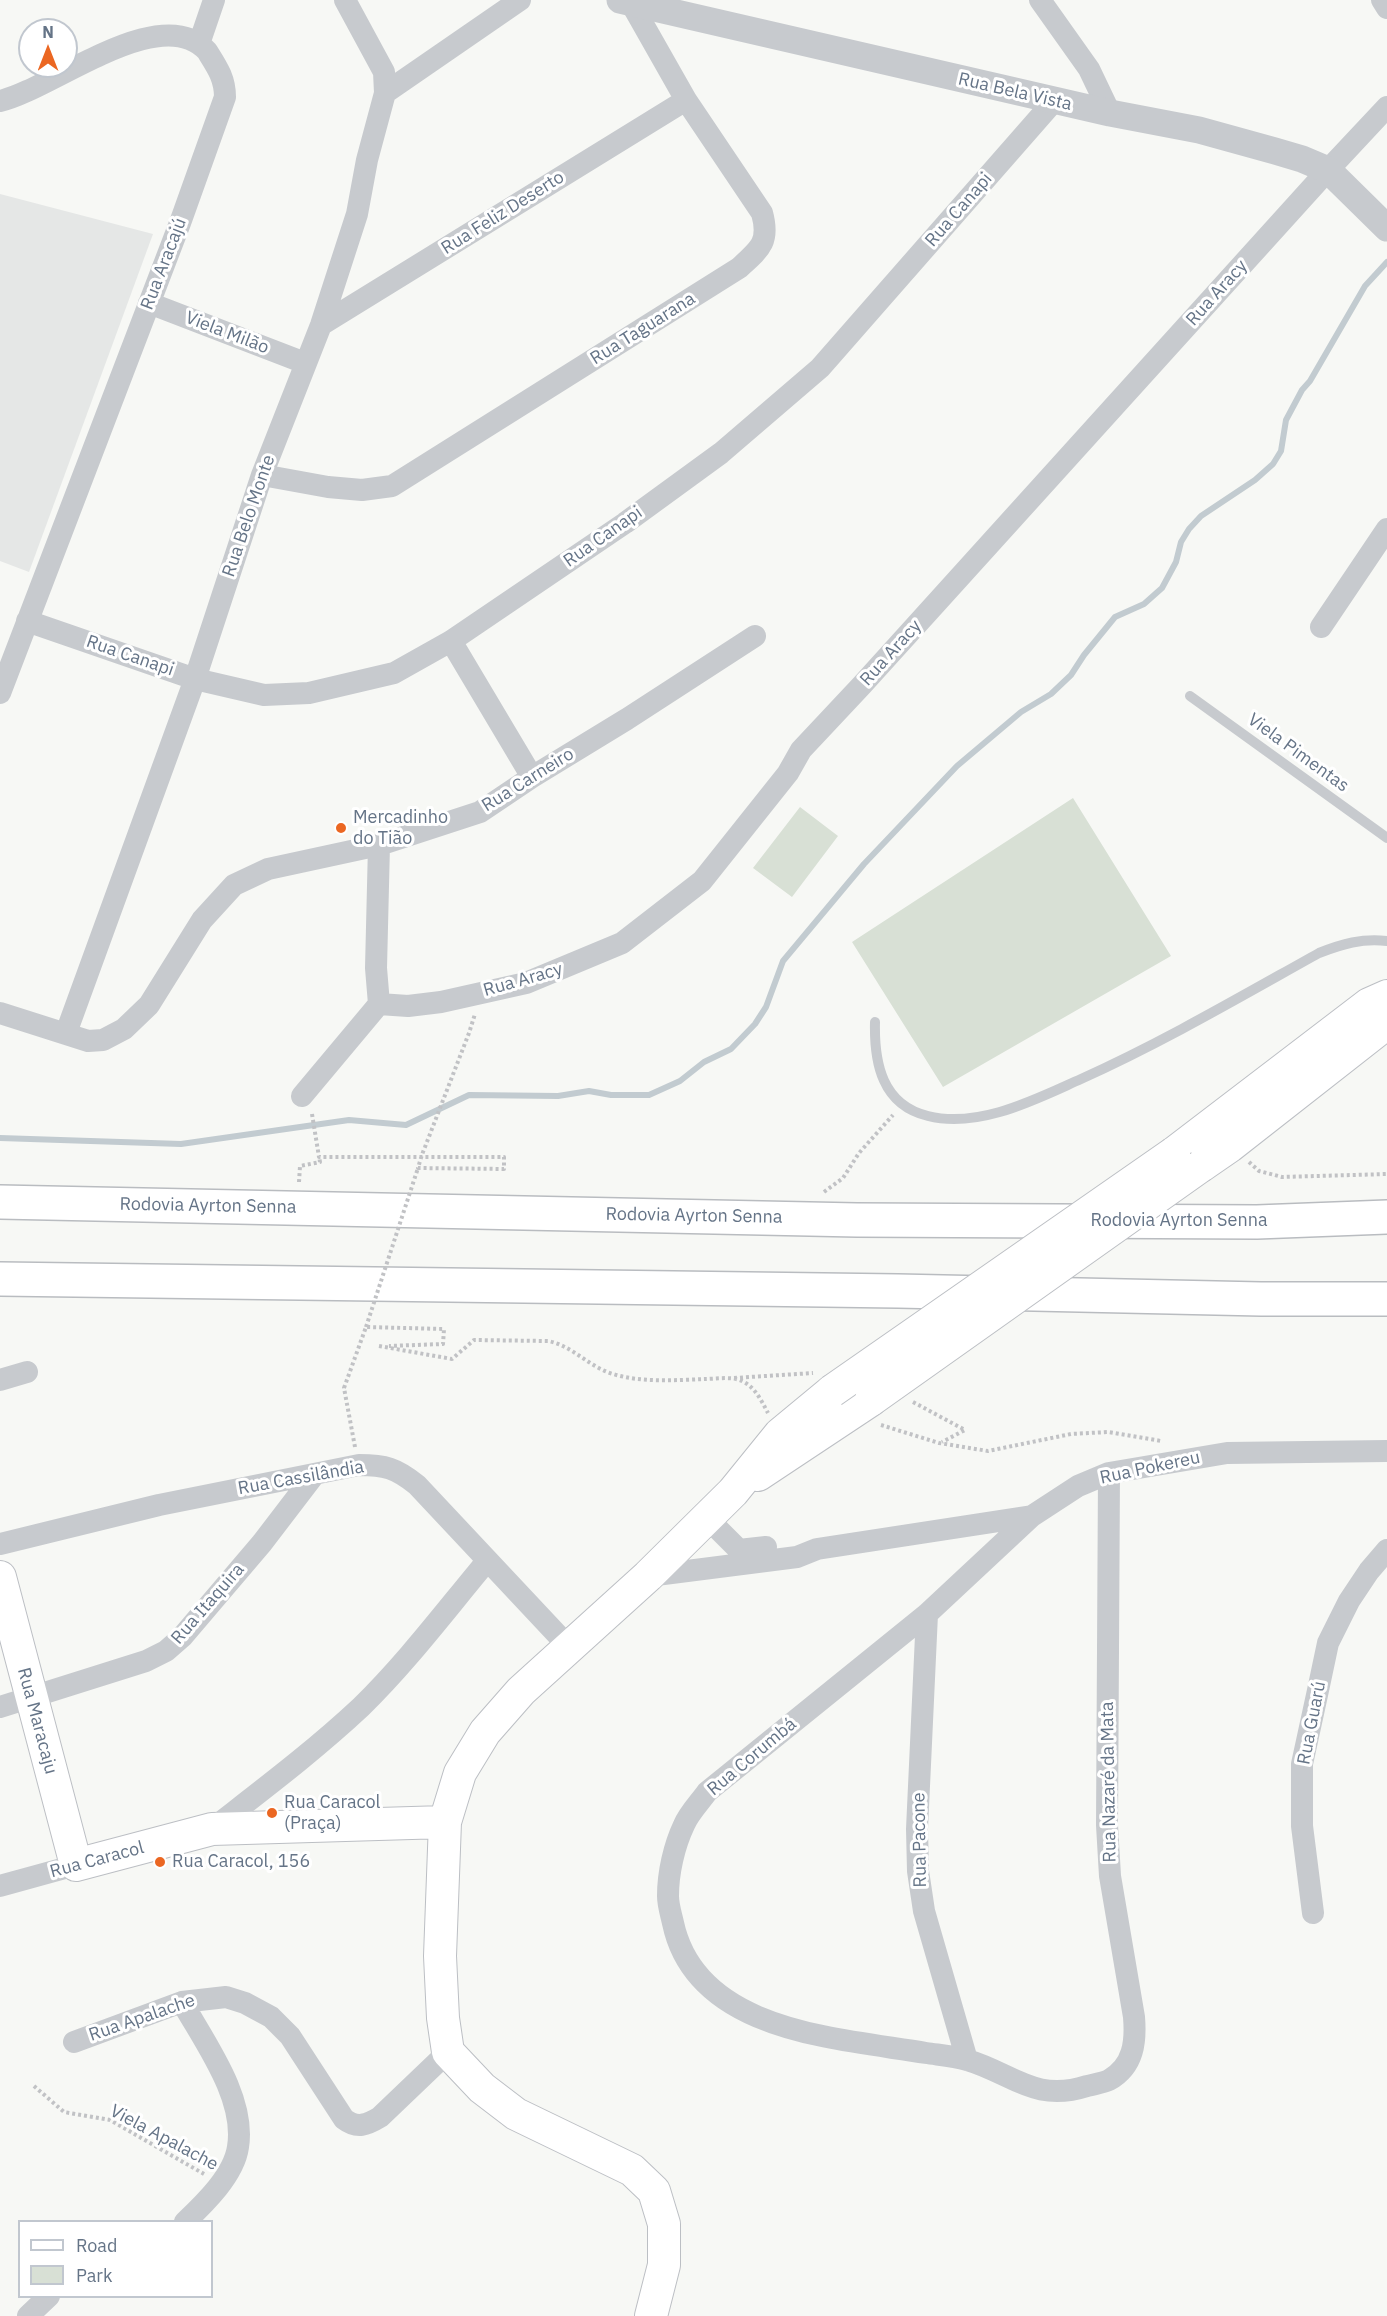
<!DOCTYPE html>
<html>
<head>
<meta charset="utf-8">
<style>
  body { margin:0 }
  #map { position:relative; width:1387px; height:2316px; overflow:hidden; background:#f7f8f5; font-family:"IBM Plex Sans",sans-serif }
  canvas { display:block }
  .legend { position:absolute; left:18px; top:2220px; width:195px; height:78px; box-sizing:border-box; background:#fff; border:2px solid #c1c7cf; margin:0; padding:8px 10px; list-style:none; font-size:18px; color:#657487 }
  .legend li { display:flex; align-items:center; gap:12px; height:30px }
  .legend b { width:30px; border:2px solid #c1c7cf }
  .north { position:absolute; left:18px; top:18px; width:60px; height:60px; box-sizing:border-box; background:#fff; border:2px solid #c1c7cf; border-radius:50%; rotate:0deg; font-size:16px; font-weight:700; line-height:24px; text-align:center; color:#657487 }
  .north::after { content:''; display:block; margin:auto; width:21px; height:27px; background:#eb6722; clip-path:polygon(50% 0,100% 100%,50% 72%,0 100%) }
</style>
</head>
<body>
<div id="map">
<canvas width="1387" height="2316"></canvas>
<ul class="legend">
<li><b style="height:8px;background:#fff"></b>Road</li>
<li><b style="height:16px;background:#d8e0d5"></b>Park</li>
</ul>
<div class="north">N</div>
</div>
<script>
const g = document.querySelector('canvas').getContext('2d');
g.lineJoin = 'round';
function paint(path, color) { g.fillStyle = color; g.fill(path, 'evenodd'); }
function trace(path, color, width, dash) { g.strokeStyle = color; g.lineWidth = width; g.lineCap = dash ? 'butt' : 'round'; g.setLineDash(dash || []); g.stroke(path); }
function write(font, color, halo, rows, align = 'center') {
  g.font = font + ' "IBM Plex Sans",sans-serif'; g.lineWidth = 6; g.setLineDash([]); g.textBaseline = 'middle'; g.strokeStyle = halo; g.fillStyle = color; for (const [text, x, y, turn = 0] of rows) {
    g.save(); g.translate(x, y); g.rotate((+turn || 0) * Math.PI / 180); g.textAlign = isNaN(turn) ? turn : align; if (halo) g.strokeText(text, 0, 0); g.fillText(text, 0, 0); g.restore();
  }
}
paint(new Path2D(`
  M 0,194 L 153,234 L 29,572 L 0,561 Z`), '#e5e7e6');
paint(new Path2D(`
  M 1073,798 L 1171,956 L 943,1087 L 852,942 Z
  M 800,807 L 838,836 L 792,897 L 753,868 Z`), '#d8e0d5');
trace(new Path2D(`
  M 0,1138 L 181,1144 L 349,1120 L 406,1125 L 469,1095 L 558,1096 L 589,1091 L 611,1095 L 649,1095 L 680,1081 L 704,1062 L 731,1049 L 755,1024 L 766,1007 L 783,961 L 864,864 L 957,766 L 1021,712 L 1051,694 L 1071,675 L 1084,655 L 1115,617 L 1144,604 L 1162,588 L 1176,562 L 1181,542 L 1189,529 L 1201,516 L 1255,480 L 1273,464 L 1281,451 L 1286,420 L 1302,390 L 1310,381 L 1365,286 L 1387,262`), '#c2cbd0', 6);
const secondary = new Path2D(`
  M 1174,1153 L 1369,1004 L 1387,996
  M 1201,1166 L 1230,1146 L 1387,1023
  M 758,1475 L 871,1400
  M 0,1577 L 76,1865 L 212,1829 L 445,1822
  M 651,2316 L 664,2265 L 664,2224 L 654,2191 L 632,2170 L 516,2114 L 482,2088 L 448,2052 L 443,2018 L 440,1956 L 445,1822 L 460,1773 L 485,1732 L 521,1691 L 648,1576 L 733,1492 L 780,1434 L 832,1391`);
const motorway = new Path2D(`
  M 0,1202 L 857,1220 L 1257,1222 L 1387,1217
  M 0,1279 L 898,1291 L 1261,1299 L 1387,1299`);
trace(secondary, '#bcbfc4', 34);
trace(motorway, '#b9bcc0', 36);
trace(new Path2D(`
  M 312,1114 L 319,1157 L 504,1157 L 504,1169 L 418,1168 C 420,1161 422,1154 425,1147 L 469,1033 L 475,1014
  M 1249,1162 L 1259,1171 L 1282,1177 L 1387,1174
  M 299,1182 L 300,1166 L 320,1162 L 319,1156
  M 824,1192 L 843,1178 L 859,1153 L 893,1115
  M 379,1346 L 452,1359 L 474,1340 L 548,1341 C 573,1346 589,1367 613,1374 C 642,1383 676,1380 705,1379 C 716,1379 732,1376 742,1381 C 755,1387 761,1400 768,1413
  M 734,1378 L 813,1373
  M 913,1402 L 965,1430 L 942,1442
  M 881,1425 L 939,1443 L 988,1451 L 1071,1434 L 1108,1432 L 1161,1441
  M 355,1447 L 344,1388 L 366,1327 L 444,1329 L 443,1344 L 389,1346
  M 34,2086 L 64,2112 L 110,2120 L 204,2174`), '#c1c2c5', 4, [3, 3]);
trace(new Path2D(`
  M 1190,696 L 1387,838
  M 875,1022 C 874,1063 882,1105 928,1116 C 979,1129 1036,1099 1081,1079 C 1163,1042 1240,997 1319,953 C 1342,944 1362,938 1387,941`), '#c7cace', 10);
trace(new Path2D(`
  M 1040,0 L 1089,69 L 1110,113
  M 1382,0 L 1387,8
  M 200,41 L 214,0
  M 385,93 L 520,0
  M 0,101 C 52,89 161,0 207,51 C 217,67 225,78 225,97 L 180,223 L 0,693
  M 149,303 L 305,363
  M 321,325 L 686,100
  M 262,475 L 328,487 L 362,490 L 392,486 L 739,268 C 760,249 770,242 762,213 L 686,100 L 631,3
  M 27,621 L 195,679 L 264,695 L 309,693 L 394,673 L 451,641 L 625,523 L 721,453 L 820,368 L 1054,101
  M 1321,627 L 1387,529
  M 451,641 L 532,777
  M 379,1004 L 408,1006 L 441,1002 L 526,983 L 622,943 L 702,881 L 788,773 L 801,750 L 862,685 L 1328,170 L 1387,107
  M 0,1013 L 88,1041 L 103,1040 L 124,1029 L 149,1005 L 202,920 L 234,885 L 268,869 L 379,845 L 480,812 L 532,777 L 627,719 L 755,636
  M 66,1033 L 195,679 L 262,475 L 321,325 L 357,214 L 367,160 L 385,93 L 384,72 L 345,0
  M 302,1096 L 379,1004 L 376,968 L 379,845
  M 0,1380 L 27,1372
  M 1032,1516 L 927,1614 L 707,1792 C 700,1802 689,1813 684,1825 C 674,1846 668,1873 668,1896 C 668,1905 671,1914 673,1923 C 696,2032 837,2038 926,2053 C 939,2055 954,2056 967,2060 C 1012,2073 1034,2103 1087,2086 C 1094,2084 1103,2083 1109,2080 C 1134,2066 1136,2041 1134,2017 L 1110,1876 L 1107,1825 L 1109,1473
  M 707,1518 L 739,1550 L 766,1547
  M 0,1544 L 159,1505 L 359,1465 C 385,1465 396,1468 417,1485 L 568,1646
  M 648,1576 L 797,1557 L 817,1549 L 1032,1516 L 1078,1486 L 1109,1473 L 1227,1453 L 1387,1451
  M 927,1614 L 917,1829 L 918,1871 L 924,1911 L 967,2060
  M 0,1707 L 146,1661 L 166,1651 L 182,1637 L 262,1543 L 314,1475
  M 212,1829 C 262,1790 314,1751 361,1707 C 407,1662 446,1610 487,1561
  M 0,1886 L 76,1865
  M 1313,1913 L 1302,1826 L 1302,1764 L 1317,1695 L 1328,1643 L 1349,1601 L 1369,1571 L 1387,1550
  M 182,2002 C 205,2043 246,2098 238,2147 C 234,2175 205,2203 185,2222
  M 74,2042 L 182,2002 L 226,1997 L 245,2003 L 271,2017 L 290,2036 L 344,2119 C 357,2129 367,2125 380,2117 L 448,2052
  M 28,2316 L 49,2296`), '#c7cace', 22);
trace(new Path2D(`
  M 620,0 L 1110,113 L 1199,130 L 1275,151 L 1302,159 L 1328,170 L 1387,228`), '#c7cace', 27);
trace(secondary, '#fff', 32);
trace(motorway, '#fff', 33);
const secondaryBridge = new Path2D(`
  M 832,1391 L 1174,1153
  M 871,1400 L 1201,1166`);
trace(secondaryBridge, '#bcbfc4', 34, []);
trace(new Path2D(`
  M 366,1327 L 418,1168`), '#c1c2c5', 4, [3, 3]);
trace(secondaryBridge, '#fff', 32);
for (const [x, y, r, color] of [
  [341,828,6,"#eb6722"],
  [272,1813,6,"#eb6722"],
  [160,1862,6,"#eb6722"]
]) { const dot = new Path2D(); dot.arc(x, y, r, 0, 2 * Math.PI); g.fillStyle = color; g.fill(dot); trace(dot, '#fff', 2); }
write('18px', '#657487', '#fff', [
  ["Rua Bela Vista",1015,92,13],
  ["Rua Canapi",959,210,-49],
  ["Rua Feliz Deserto",503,213,-32],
  ["Rua Aracajú",164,264,-69],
  ["Rua Aracy",1217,293,-48],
  ["Rua Taguarana",643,329,-32],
  ["Viela Milão",227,333,21],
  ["Rua Belo Monte",249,516,-71],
  ["Rua Canapi",603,537,-35],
  ["Rua Aracy",891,653,-48],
  ["Rua Canapi",130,656,19],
  ["Viela Pimentas",1298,753,36],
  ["Rua Carneiro",528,780,-32],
  ["Rua Aracy",523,980,-16],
  ["Rodovia Ayrton Senna",208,1206,1],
  ["Rodovia Ayrton Senna",694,1216,1],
  ["Rodovia Ayrton Senna",1179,1221],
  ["Rua Pokereu",1150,1468,-12],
  ["Rua Cassilândia",301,1478,-10],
  ["Rua Itaquira",208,1604,-49],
  ["Rua Maracaju",37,1721,75],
  ["Rua Guarú",1312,1723,-79],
  ["Rua Corumbá",752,1757,-40],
  ["Rua Nazaré da Mata",1109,1782,-91],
  ["Rua Pacone",920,1840,-91],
  ["Rua Caracol",97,1860,-15],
  ["Rua Apalache",142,2018,-19],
  ["Viela Apalache",164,2138,28]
]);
write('18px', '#657487', '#fff', [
  ["Mercadinho",353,818],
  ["do Tião",353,839],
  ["Rua Caracol",284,1803],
  ["(Praça)",284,1824],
  ["Rua Caracol, 156",172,1862]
], 'left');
</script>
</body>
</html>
